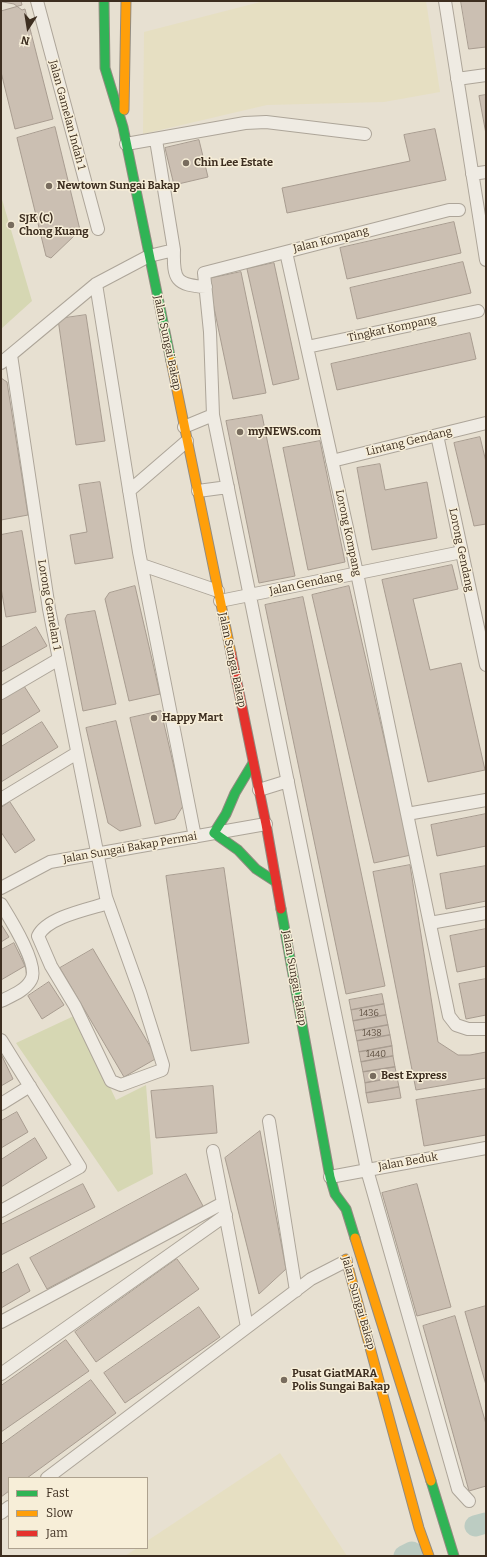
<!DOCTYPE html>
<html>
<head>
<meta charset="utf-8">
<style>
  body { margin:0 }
  #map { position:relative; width:487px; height:1557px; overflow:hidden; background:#e7e0d1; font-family:Bitter,serif }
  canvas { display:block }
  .frame { position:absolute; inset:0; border:2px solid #3d2e20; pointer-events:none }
  .legend { position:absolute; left:8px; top:1477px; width:140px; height:72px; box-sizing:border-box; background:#f7eed8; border:1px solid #ada18e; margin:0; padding:5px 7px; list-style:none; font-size:12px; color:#3d2e20 }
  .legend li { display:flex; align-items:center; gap:8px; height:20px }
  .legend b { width:20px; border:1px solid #ada18e }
  .north { position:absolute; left:8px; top:8px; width:40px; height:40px; -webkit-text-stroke:3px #f7eed8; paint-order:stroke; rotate:192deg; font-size:11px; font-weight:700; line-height:16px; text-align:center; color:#3d2e20 }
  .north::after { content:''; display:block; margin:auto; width:14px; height:18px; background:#3d2e20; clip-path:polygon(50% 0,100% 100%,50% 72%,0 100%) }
</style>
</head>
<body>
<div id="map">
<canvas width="487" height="1557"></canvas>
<div class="frame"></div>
<ul class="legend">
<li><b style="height:5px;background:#30b455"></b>Fast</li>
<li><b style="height:5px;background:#ff9f0a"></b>Slow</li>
<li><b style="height:5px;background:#e5322d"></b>Jam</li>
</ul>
<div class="north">N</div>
</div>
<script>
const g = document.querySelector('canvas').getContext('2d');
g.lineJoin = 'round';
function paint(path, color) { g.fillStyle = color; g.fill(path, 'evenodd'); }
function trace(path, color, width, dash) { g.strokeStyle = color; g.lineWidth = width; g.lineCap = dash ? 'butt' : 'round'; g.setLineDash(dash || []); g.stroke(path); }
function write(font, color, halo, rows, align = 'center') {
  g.font = font + ' Bitter,serif'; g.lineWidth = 3; g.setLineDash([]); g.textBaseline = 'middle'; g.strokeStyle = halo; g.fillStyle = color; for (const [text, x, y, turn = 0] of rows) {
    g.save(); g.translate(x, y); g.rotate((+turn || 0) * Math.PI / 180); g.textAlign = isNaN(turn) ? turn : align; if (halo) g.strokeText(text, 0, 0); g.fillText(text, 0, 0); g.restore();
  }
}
paint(new Path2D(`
  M 264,1 L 426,1 L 440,92 L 384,102 L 267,105 L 143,134 L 144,32 Z
  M 280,1453 L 347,1556 L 125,1556 L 137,1548 L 147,1548 L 147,1541 Z`), '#e6dfc2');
paint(new Path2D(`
  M 1,196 L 32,301 L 1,329 Z
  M 76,1015 L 116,1100 L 146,1085 L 153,1174 L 118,1192 L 16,1043 Z`), '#d6d7b3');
trace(new Path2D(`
  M 475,1526 L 486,1523
  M 404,1556 L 412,1552`), '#bcccc2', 21);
const building = new Path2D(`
  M 1,1 L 21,1 L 22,5 L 1,11 Z
  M 461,1 L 486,1 L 486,47 L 469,49 Z
  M 3,2 L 14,4 L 22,10 L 25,9 L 53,119 L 15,129 L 1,72 L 1,3 Z
  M 486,95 L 486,134 L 479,96 Z
  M 55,127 L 81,234 L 75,235 L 51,258 L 46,256 L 17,138 Z
  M 435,129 L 446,180 L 287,213 L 282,188 L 410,161 L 404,135 Z
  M 199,140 L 208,177 L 174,185 L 165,148 Z
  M 454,222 L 461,253 L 347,279 L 340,248 Z
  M 463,262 L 471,293 L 357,319 L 350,288 Z
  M 274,263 L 299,379 L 273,385 L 247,269 Z
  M 241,272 L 266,393 L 233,399 L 208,279 Z
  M 86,315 L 105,441 L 76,445 L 58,319 Z
  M 470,333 L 476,359 L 337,390 L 331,364 Z
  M 1,378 L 7,382 L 28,515 L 1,520 Z
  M 262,415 L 295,576 L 259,583 L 226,421 Z
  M 480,437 L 486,462 L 486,524 L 474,526 L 454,443 Z
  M 320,441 L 345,562 L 308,570 L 283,448 Z
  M 380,464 L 385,490 L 427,482 L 437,538 L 372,550 L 357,468 Z
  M 100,482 L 113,558 L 75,564 L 70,535 L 87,532 L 79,485 Z
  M 22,531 L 36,612 L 6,617 L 1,588 L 1,535 Z
  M 452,565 L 458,589 L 413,599 L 430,670 L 461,663 L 485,770 L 428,782 L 382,580 Z
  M 135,586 L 160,694 L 129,701 L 105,599 L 109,593 Z
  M 349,586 L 411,855 L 374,863 L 312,595 Z
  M 303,597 L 385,986 L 346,994 L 265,605 Z
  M 95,611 L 116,704 L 83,711 L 65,619 L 67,615 Z
  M 36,627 L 47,646 L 1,672 L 1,648 Z
  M 24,686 L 40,711 L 1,735 L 1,700 Z
  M 161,711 L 183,806 L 175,819 L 155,824 L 130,718 Z
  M 116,721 L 141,826 L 120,831 L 108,823 L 86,728 Z
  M 42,722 L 58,747 L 1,782 L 1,747 Z
  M 10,802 L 35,840 L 15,853 L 1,832 L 1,808 Z
  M 486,814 L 486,846 L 437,856 L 431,825 Z
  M 410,865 L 438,1042 L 458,1055 L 470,1055 L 486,1052 L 486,1078 L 416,1090 L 373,872 Z
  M 486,866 L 486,901 L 446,909 L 440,874 Z
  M 224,868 L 249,1043 L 191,1051 L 166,876 Z
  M 1,924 L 9,937 L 1,942 Z
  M 486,929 L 486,966 L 457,972 L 450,936 Z
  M 14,943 L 25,966 L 1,980 L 1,950 Z
  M 93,949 L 157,1058 L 124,1077 L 60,968 Z
  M 486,979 L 486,1015 L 466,1019 L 459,984 Z
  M 49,982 L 64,1005 L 42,1019 L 28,996 Z
  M 382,994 L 384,1004 L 351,1010 L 349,1000 Z
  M 384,1004 L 386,1015 L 353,1021 L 351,1010 Z
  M 386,1015 L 388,1025 L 355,1031 L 353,1021 Z
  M 388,1025 L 390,1035 L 357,1041 L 355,1031 Z
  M 390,1035 L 392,1046 L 359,1052 L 357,1041 Z
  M 392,1046 L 393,1056 L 361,1062 L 359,1052 Z
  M 1,1054 L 13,1079 L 1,1086 Z
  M 393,1056 L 395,1067 L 363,1072 L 361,1062 Z
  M 395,1067 L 397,1077 L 365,1083 L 363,1072 Z
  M 397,1077 L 399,1087 L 366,1093 L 365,1083 Z
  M 213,1086 L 217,1133 L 156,1138 L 151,1091 Z
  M 399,1087 L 401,1098 L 368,1103 L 366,1093 Z
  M 486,1089 L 486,1135 L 424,1146 L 416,1100 Z
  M 17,1112 L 28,1132 L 1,1148 L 1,1121 Z
  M 260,1131 L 286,1269 L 259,1294 L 225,1158 Z
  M 35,1138 L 47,1158 L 1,1187 L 1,1160 Z
  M 186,1174 L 203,1206 L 47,1289 L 30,1258 Z
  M 83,1184 L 95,1207 L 1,1255 L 1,1225 Z
  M 417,1184 L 451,1307 L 417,1316 L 382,1193 Z
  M 177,1259 L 199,1289 L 96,1362 L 75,1332 Z
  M 18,1264 L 30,1291 L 1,1308 L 1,1274 Z
  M 486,1306 L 486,1385 L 465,1312 Z
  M 199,1307 L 220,1337 L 125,1403 L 104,1373 Z
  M 455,1316 L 486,1424 L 486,1486 L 469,1491 L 423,1326 Z
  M 66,1340 L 89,1371 L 1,1432 L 1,1386 Z
  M 91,1380 L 116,1413 L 27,1478 L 9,1478 L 9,1491 L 1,1497 L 1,1445 Z`);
paint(building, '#cbbfb2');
trace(building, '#a89c90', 1);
const street = new Path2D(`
  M 37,1 L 98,229
  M 445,1 L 486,260
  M 457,79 L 486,75
  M 156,140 L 174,250 C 173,280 176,285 206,287
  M 126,144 L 245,123 L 266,122 L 365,134
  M 472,174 L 486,172
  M 459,210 L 449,210 L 204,273 L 210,332 L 213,415 L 367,1170 L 458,1489 L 469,1501
  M 286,252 L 357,573 L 449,1016 L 456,1025 L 468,1029 L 486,1029
  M 96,284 L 139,552 L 195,837
  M 307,347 L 478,311
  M 11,355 L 49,609 L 106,897 L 140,992 L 163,1065 L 162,1070 L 121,1085 L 111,1081 L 75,1006 L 51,966 L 38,936 C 47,917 89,909 108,903
  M 1,363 L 96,284 L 149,256 L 174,250
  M 184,427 L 213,415
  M 437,435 L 486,665
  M 332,461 L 486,423
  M 129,491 L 187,441
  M 198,491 L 228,487
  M 142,565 L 218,591
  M 220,601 L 462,552
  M 1,693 L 59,659
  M 259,790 L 288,781
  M 1,799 L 77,753
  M 407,814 L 486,800
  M 1,888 L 50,862 L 266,824
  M 1,904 C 9,917 40,966 31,980 C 25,991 11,996 1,1001
  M 430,923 L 486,913
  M 1,1040 L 80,1167 L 1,1211
  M 1,1104 L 30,1086
  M 269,1121 L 296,1291
  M 213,1151 L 247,1327
  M 330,1177 L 486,1148
  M 1,1322 L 223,1203
  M 1,1374 L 226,1215
  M 47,1478 L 311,1279 L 346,1261
  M 1,1513 L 9,1507`);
const fast = new Path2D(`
  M 104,1 L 105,68 L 123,127 L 171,361
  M 253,763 L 235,793 L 226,814 L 214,833 L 238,850 L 256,869 L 276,882
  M 281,909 L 330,1177 L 335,1194 L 346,1209 L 355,1238
  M 431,1481 L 454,1556`);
const slow = new Path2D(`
  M 124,110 L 126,1
  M 171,361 L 231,653
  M 355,1238 L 431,1481
  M 346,1259 L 419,1528 L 429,1556`);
const jam = new Path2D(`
  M 231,653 L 266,824 L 281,909`);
trace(street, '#ada599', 14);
trace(fast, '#928b80', 11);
trace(slow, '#928b80', 11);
trace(jam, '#928b80', 11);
trace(street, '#efebe3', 12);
trace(fast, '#30b455', 9);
trace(slow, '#ff9f0a', 9);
trace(jam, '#e5322d', 9);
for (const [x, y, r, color] of [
  [186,163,4,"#786c5e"],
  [49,186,4,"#786c5e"],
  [11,225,4,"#786c5e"],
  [240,432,4,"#786c5e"],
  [154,718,4,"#786c5e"],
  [373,1076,4,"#786c5e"],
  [284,1380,4,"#786c5e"]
]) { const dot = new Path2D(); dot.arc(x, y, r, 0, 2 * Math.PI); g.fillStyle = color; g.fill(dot); trace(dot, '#f7eed8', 1.5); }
write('9px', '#605244', null, [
  ["1436",369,1013],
  ["1438",372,1033],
  ["1440",376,1054]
]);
write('11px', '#3d2e20', '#f7eed8', [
  ["Jalan Gamelan Indah 1",67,115,75],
  ["Jalan Kompang",331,240,-14],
  ["Tingkat Kompang",392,329,-12],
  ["Jalan Sungai Bakap",167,343,78],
  ["Lintang Gendang",409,442,-14],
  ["Lorong Kompang",348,533,78],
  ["Lorong Gendang",461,550,78],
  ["Jalan Gendang",306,584,-12],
  ["Lorong Gemelan 1",49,605,80],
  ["Jalan Sungai Bakap",232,660,78],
  ["Jalan Sungai Bakap Permai",130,848,-10],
  ["Jalan Sungai Bakap",294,978,80],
  ["Jalan Beduk",408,1162,-10],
  ["Jalan Sungai Bakap",358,1303,74]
]);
write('bold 11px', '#3d2e20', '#f7eed8', [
  ["Chin Lee Estate",194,163],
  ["Newtown Sungai Bakap",57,186],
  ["SJK (C)",19,219],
  ["Chong Kuang",19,232],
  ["myNEWS.com",248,432],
  ["Happy Mart",162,718],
  ["Best Express",381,1076],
  ["Pusat GiatMARA",292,1374],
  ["Polis Sungai Bakap",292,1387]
], 'left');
</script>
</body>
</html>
